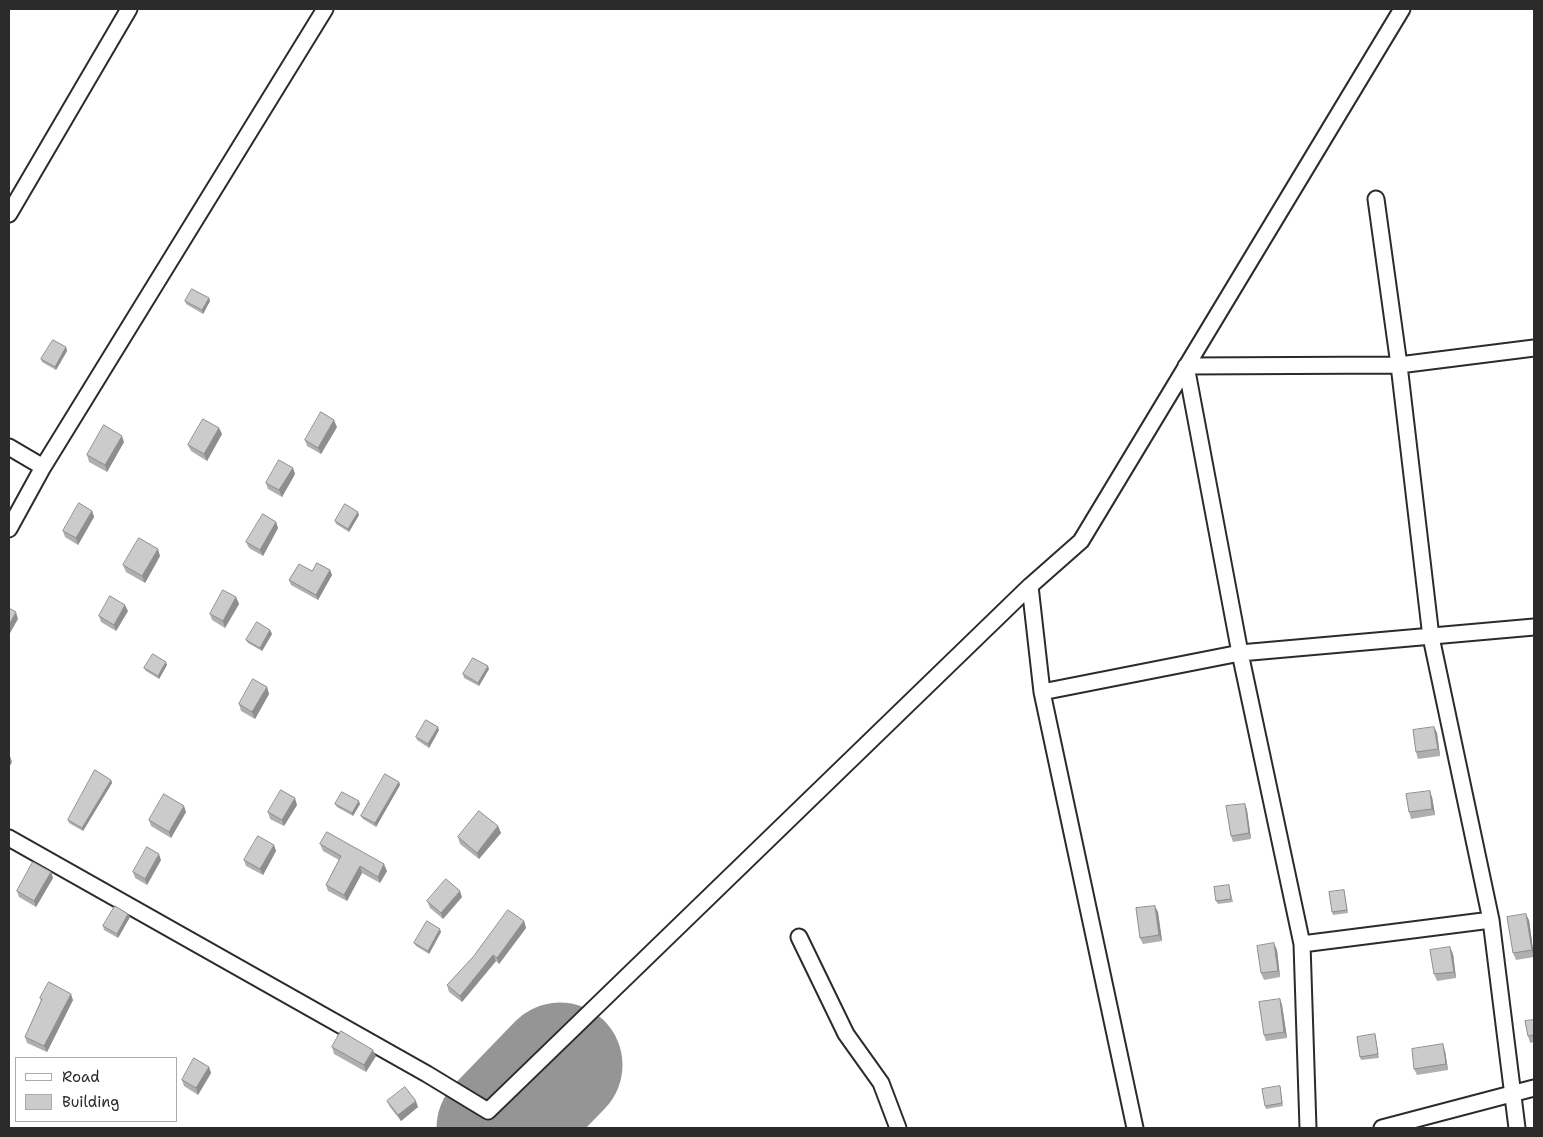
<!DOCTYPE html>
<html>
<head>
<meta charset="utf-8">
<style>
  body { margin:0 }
  #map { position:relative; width:1543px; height:1137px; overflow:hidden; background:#fff; font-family:"Shantell Sans",sans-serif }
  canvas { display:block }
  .frame { position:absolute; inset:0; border:10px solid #2b2b2b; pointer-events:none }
  .legend { position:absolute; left:15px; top:1057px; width:162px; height:65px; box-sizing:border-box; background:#fff; border:1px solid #aaa; margin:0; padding:6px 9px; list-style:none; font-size:15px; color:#2b2b2b }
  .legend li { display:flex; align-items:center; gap:10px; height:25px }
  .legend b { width:25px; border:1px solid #aaa }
</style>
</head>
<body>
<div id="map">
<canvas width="1543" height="1137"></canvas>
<div class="frame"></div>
<ul class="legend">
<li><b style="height:6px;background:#fff"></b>Road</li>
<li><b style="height:14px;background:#cbcbcb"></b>Building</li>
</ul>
</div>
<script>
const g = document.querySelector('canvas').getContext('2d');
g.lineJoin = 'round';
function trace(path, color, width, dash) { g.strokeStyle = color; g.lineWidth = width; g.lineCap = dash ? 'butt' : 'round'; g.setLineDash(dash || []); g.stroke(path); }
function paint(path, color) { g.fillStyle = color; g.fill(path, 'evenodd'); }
trace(new Path2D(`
  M 499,1128 L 560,1065`), '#959595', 125);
const minor = new Path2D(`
  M 1376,199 L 1399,365 L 1431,637 L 1491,920 L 1517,1128
  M 9,214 L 129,9
  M 9,447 L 43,467
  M 9,529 L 43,467 L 325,9
  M 1030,586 L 1042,692 L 1240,653 L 1534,627
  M 1042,692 L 1135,1128
  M 9,838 L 427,1074 L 488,1111 L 1030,586 L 1081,541 L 1402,9
  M 799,937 L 846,1034 L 881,1083 L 898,1128
  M 1302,944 L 1491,920
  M 1308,1128 L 1302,944 L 1240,653 L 1186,366 L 1399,365 L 1534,348
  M 1382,1128 L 1534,1088`);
trace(minor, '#2b2b2b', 19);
trace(minor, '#fff', 15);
paint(new Path2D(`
  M 209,298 L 210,301 L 203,314 L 186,304 L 185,301 Z
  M 66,347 L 67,351 L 56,370 L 42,362 L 41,359 Z
  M 337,427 L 321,454 L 307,446 L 305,440 Z
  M 219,428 L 222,434 L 207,461 L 191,451 L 188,445 Z
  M 124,442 L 107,472 L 89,462 L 87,455 Z
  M 293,468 L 295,474 L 282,497 L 268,489 L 266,483 Z
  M 92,511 L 94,517 L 78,545 L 65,537 L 63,531 Z
  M 359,515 L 349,532 L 336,524 L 335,521 Z
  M 276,522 L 278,528 L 263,556 L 249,548 L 246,542 Z
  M 160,556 L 145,583 L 126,572 L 123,565 Z
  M 330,570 L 332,575 L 318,600 L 291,585 L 289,580 L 312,571 Z
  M 236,597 L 239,604 L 225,628 L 212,620 L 210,614 Z
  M 128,611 L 116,631 L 101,622 L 99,616 Z
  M 270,630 L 272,634 L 262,651 L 248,643 L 246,640 Z
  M 167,665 L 159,679 L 146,671 L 144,668 Z
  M 489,669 L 479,686 L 464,678 L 463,674 Z
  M 267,687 L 269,694 L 255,719 L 241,711 L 239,704 Z
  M 1434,727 L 1437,733 L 1440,756 L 1418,759 L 1416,752 Z
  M 439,730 L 429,748 L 417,740 L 416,737 Z
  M 111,780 L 112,783 L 83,831 L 69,823 L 68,820 Z
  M 399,782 L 400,785 L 376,827 L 363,819 L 361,816 Z
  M 1432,797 L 1435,815 L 1411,819 L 1409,812 Z
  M 335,804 L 360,804 L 353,816 L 337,807 Z
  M 1245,804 L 1247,810 L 1251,839 L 1233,842 L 1231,836 Z
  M 297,805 L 284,826 L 270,819 L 268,812 Z
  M 186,812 L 171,838 L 151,826 L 149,820 Z
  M 498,826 L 501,833 L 479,859 L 460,844 L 458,837 Z
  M 320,844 L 387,871 L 380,883 L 362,873 L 347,901 L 328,891 L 326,885 L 339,860 L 323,851 Z
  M 274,845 L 276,851 L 263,875 L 246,866 L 244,860 Z
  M 161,860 L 147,885 L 135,878 L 133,872 Z
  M 51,872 L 53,878 L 36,907 L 19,897 L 17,891 Z
  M 1229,885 L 1233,902 L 1218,904 L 1216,901 Z
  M 1344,890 L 1348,913 L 1333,915 L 1332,912 Z
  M 462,897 L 443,919 L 430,908 L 427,901 Z
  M 1158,912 L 1162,941 L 1143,944 L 1140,938 Z
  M 128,914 L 130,917 L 118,938 L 104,930 L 103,926 Z
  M 1529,920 L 1534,957 L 1516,960 L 1513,953 Z
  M 524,921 L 526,928 L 499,964 L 496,961 L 462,1002 L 449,992 L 447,985 Z
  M 441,932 L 429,954 L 416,946 L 414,943 Z
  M 1277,950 L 1280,977 L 1264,980 L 1261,973 Z
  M 1453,954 L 1456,978 L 1437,981 L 1434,974 Z
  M 40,998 L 73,1000 L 47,1052 L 27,1043 L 25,1037 L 41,1001 Z
  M 1280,999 L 1282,1005 L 1287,1038 L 1266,1041 L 1264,1035 Z
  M 1534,1020 L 1534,1042 L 1530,1043 L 1528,1036 Z
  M 1375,1034 L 1379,1058 L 1361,1060 L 1360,1057 Z
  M 332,1047 L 376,1056 L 366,1072 L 334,1054 Z
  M 1445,1051 L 1448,1070 L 1417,1075 L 1414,1069 Z
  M 209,1067 L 211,1073 L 198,1095 L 184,1086 L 182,1080 Z
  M 1280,1086 L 1283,1106 L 1266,1109 L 1265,1106 Z
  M 387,1101 L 418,1107 L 401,1121 L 390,1107 Z`), '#afafaf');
paint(new Path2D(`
  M 209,298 L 210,301 L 203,314 L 202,310 Z
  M 66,347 L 67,351 L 56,370 L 55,367 Z
  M 334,420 L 337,427 L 321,454 L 318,448 Z
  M 219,428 L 222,434 L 207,461 L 204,454 Z
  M 122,436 L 124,442 L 107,472 L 105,465 Z
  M 293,468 L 295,474 L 282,497 L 279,490 Z
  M 92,511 L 94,517 L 78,545 L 76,538 Z
  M 358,512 L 359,515 L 349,532 L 348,529 Z
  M 276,522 L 278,528 L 263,556 L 260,550 Z
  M 158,549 L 160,556 L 145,583 L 142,576 Z
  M 330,570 L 332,575 L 318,600 L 316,595 Z
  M 236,597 L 239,604 L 225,628 L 223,621 Z
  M 125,605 L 128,611 L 116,631 L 114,625 Z
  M 16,612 L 18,619 L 9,635 L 9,625 Z
  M 270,630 L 272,634 L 262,651 L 260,648 Z
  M 166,662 L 167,665 L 159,679 L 158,676 Z
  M 488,666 L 489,669 L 479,686 L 478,683 Z
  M 267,687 L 269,694 L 255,719 L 252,712 Z
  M 438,727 L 439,730 L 429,748 L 428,744 Z
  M 1434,727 L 1437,733 L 1440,756 L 1438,749 Z
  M 10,756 L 12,762 L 9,768 L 9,758 Z
  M 111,780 L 112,783 L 83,831 L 82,828 Z
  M 399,782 L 400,785 L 376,827 L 375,823 Z
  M 1430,791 L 1432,797 L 1435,815 L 1432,809 Z
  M 295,798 L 297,805 L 284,826 L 282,820 Z
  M 359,801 L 360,804 L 353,816 L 352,813 Z
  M 1245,804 L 1247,810 L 1251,839 L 1249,833 Z
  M 184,806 L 186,812 L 171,838 L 169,832 Z
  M 498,826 L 501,833 L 479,859 L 477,853 Z
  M 274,845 L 276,851 L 263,875 L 260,869 Z
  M 159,854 L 161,860 L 147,885 L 145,879 Z
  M 384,864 L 387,871 L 380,883 L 378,877 Z
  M 360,866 L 362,873 L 347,901 L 344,895 Z
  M 51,872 L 53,878 L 36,907 L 34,901 Z
  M 460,891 L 462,897 L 443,919 L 441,913 Z
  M 1155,906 L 1158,912 L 1162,941 L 1159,935 Z
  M 128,914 L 130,917 L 118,938 L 117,934 Z
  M 1526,914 L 1529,920 L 1534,957 L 1532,950 Z
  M 524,921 L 526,928 L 499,964 L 497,958 Z
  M 440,929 L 441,932 L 429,954 L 428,951 Z
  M 1274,943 L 1277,950 L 1280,977 L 1278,971 Z
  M 1450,947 L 1453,954 L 1456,978 L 1454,972 Z
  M 493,955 L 496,961 L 462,1002 L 460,996 Z
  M 71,994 L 73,1000 L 47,1052 L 44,1046 Z
  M 1280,999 L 1282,1005 L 1287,1038 L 1284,1032 Z
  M 1443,1044 L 1445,1051 L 1448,1070 L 1446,1064 Z
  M 373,1050 L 376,1056 L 366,1072 L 364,1065 Z
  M 209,1067 L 211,1073 L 198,1095 L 196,1088 Z
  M 416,1101 L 418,1107 L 401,1121 L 398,1115 Z`), '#8e8e8e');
const building = new Path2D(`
  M 192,289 L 209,298 L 202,310 L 185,301 Z
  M 53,340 L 66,347 L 55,367 L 41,359 Z
  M 321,412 L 334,420 L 318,448 L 305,440 Z
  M 203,419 L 219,428 L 204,454 L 188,445 Z
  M 104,425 L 122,436 L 105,465 L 87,455 Z
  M 279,460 L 293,468 L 279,490 L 266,483 Z
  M 79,503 L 92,511 L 76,538 L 63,531 Z
  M 345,504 L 358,512 L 348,529 L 335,521 Z
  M 263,514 L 276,522 L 260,550 L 246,542 Z
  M 139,538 L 158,549 L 142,576 L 123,565 Z
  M 317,563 L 330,570 L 316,595 L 289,580 L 299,564 L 312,571 Z
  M 223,590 L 236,597 L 223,621 L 210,614 Z
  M 110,596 L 125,605 L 114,625 L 99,616 Z
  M 9,608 L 16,612 L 9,625 Z
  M 257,622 L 270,630 L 260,648 L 246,640 Z
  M 153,654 L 166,662 L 158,676 L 144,668 Z
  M 473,658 L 488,666 L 478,683 L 463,674 Z
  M 253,679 L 267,687 L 252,712 L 239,704 Z
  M 426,720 L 438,727 L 428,744 L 416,737 Z
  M 1434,727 L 1438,749 L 1416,752 L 1413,730 Z
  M 95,770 L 111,780 L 82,828 L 68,820 Z
  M 385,774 L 399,782 L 375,823 L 361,816 Z
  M 281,790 L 295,798 L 282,820 L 268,812 Z
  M 1430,791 L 1432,809 L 1409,812 L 1406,794 Z
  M 342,792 L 359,801 L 352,813 L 335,804 Z
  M 164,794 L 184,806 L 169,832 L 149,820 Z
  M 1245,804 L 1249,833 L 1231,836 L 1226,806 Z
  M 479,811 L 498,826 L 477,853 L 458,837 Z
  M 327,832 L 384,864 L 378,877 L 360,866 L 344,895 L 326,885 L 341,856 L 320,844 Z
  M 258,836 L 274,845 L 260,869 L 244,860 Z
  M 147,847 L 159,854 L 145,879 L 133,872 Z
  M 33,862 L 51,872 L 34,901 L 17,891 Z
  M 446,879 L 460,891 L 441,913 L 427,901 Z
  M 1229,885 L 1231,899 L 1216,901 L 1214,887 Z
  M 1344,890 L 1347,910 L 1332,912 L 1329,892 Z
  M 115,906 L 128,914 L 117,934 L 103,926 Z
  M 1155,906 L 1159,935 L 1140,938 L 1136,908 Z
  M 508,910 L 524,921 L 497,958 L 493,955 L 460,996 L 447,985 L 473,957 Z
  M 1526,914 L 1532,950 L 1513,953 L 1507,917 Z
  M 427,921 L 440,929 L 428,951 L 414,943 Z
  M 1274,943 L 1278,971 L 1261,973 L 1257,946 Z
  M 1450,947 L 1454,972 L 1434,974 L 1430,950 Z
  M 49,982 L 71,994 L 44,1046 L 25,1037 L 42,999 L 40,998 Z
  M 1280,999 L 1284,1032 L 1264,1035 L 1259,1002 Z
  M 1534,1020 L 1534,1035 L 1528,1036 L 1525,1021 Z
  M 341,1031 L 373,1050 L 364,1065 L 332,1047 Z
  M 1375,1034 L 1378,1054 L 1360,1057 L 1357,1037 Z
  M 1443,1044 L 1446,1064 L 1414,1069 L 1412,1049 Z
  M 194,1058 L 209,1067 L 196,1088 L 182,1080 Z
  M 1280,1086 L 1282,1103 L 1265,1106 L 1262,1089 Z
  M 405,1087 L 416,1101 L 398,1115 L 387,1101 Z`);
paint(building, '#cbcbcb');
trace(building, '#8e8e8e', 1);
</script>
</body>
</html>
